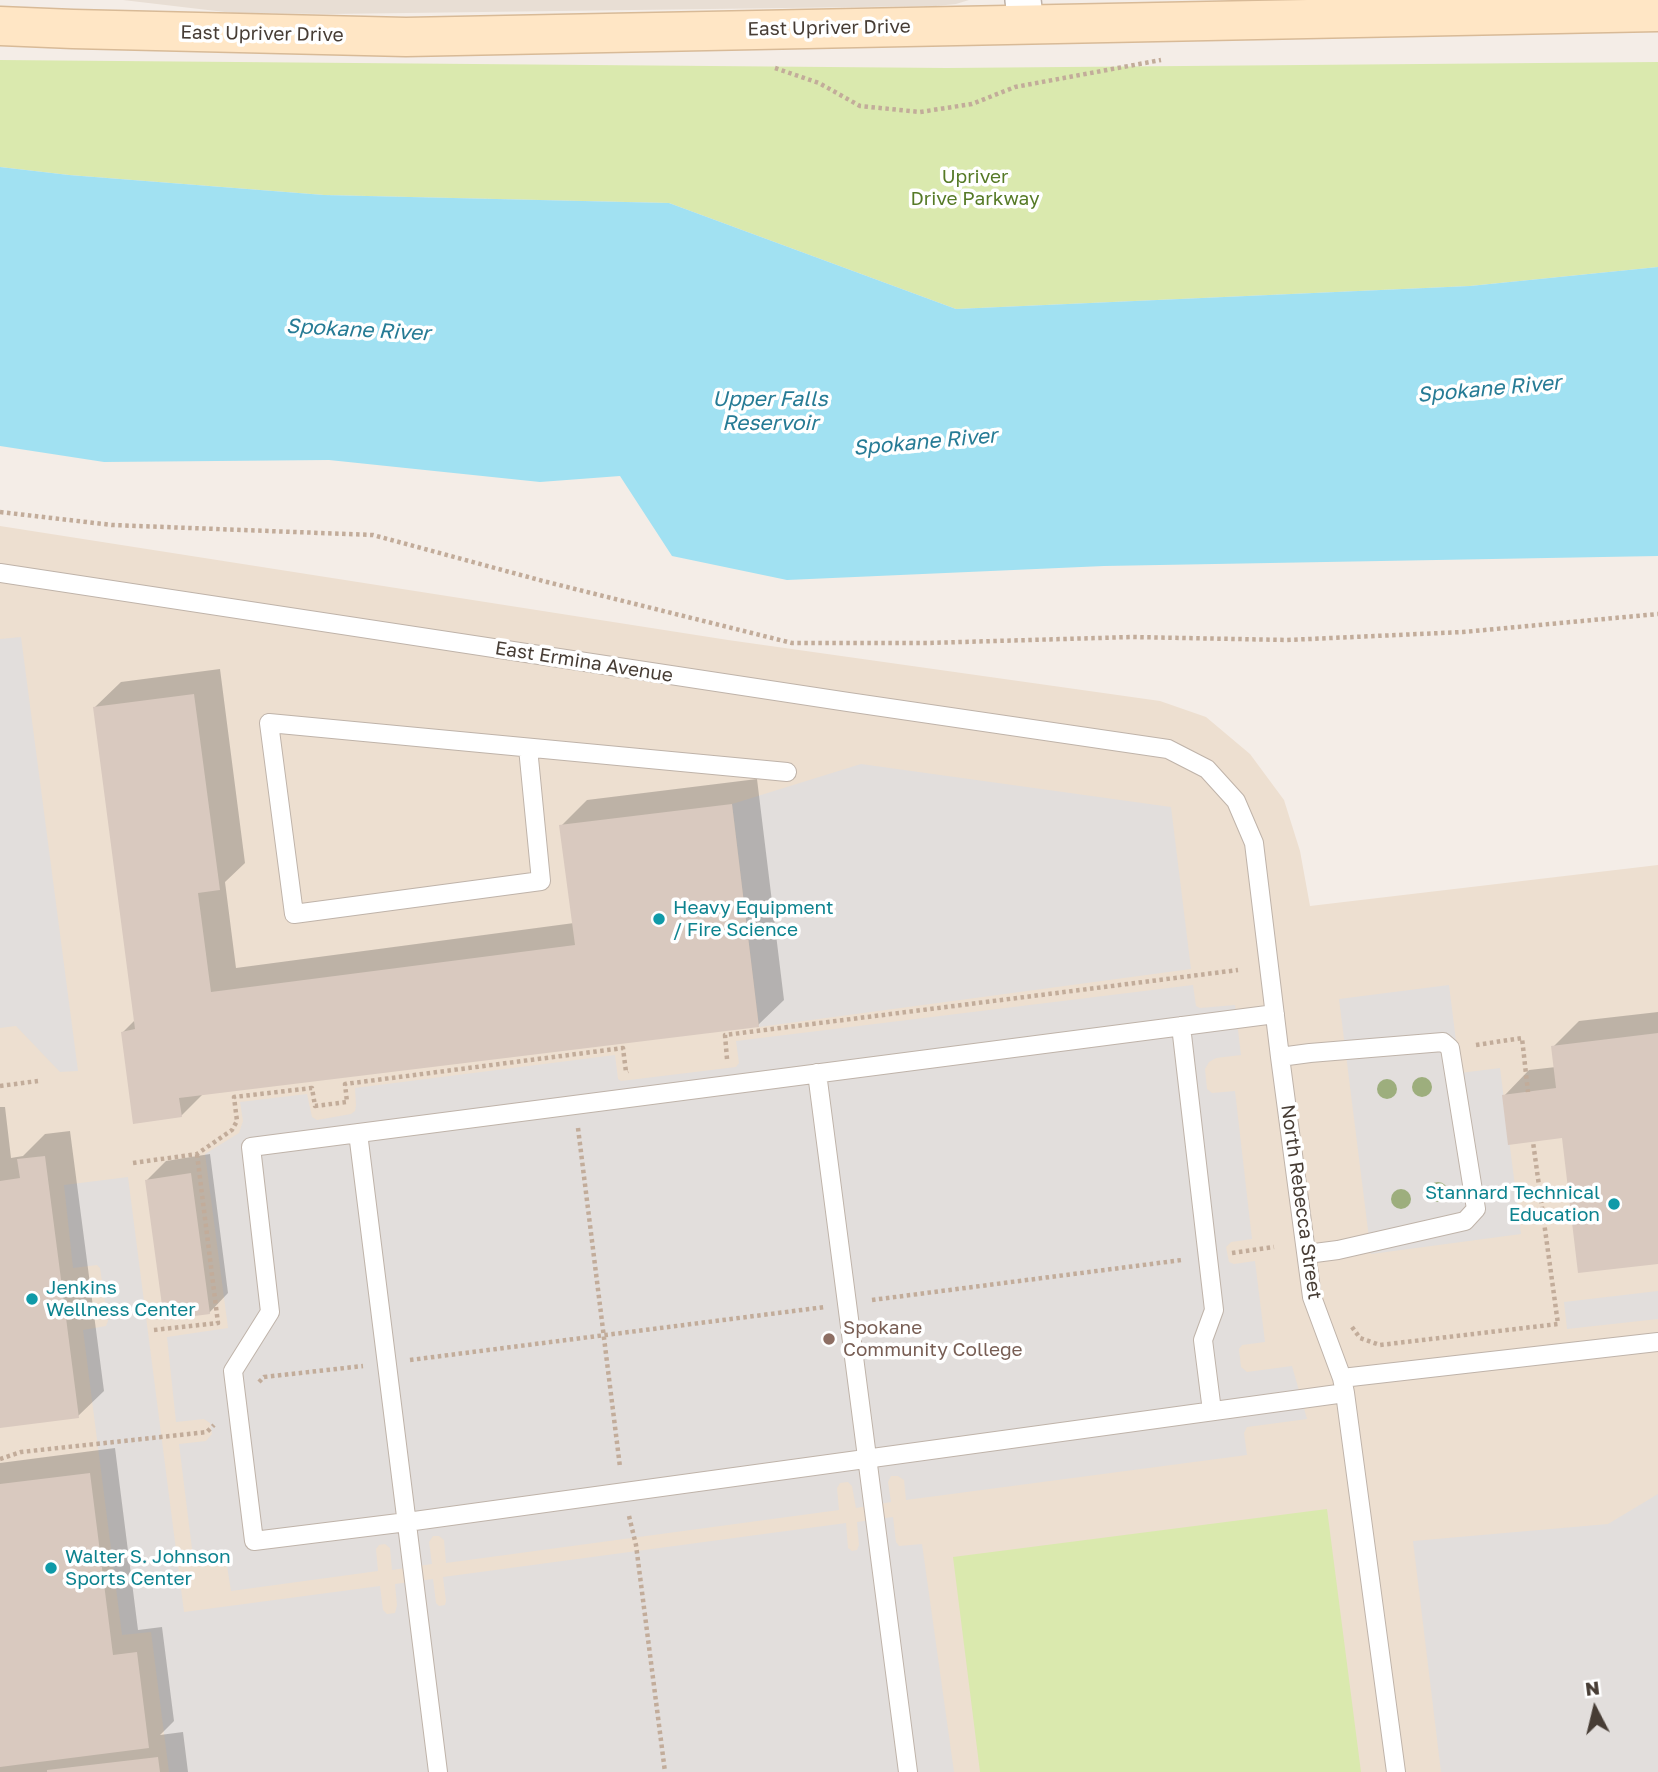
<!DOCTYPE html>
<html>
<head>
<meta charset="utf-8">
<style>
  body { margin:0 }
  #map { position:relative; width:1658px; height:1772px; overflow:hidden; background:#f4ede7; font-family:"Golos Text",sans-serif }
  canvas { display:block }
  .north { position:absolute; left:1560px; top:1674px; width:70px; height:70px; -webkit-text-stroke:5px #fff; paint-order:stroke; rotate:353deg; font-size:19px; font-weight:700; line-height:28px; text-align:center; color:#473d35 }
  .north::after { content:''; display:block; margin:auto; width:24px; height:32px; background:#473d35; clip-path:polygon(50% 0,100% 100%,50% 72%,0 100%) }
</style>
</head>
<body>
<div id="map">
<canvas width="1658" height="1772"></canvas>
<div class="north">N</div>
</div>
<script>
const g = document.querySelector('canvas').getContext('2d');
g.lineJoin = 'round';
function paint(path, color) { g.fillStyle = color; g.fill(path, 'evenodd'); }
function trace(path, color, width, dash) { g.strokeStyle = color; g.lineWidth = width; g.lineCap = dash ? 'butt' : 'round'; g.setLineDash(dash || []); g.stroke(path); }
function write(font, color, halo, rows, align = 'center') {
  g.font = font + ' "Golos Text",sans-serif'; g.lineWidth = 7; g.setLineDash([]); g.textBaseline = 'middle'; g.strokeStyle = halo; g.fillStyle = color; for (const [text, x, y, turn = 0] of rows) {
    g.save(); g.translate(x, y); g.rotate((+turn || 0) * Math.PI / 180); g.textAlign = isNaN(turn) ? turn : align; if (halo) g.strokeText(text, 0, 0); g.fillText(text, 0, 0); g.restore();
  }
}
paint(new Path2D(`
  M 123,0 L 969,0 L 956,4 L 936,6 L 331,14 L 233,13 Z`), '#e8ded4');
paint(new Path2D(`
  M 0,526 L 728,640 L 1160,701 L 1206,717 L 1250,754 L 1284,800 L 1300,851 L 1310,906 L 1658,865 L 1658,1772 L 0,1772 Z`), '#eddfd0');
paint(new Path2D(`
  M 0,60 L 947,68 L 1658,62 L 1658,267 L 1470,286 L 956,309 L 669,203 L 324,195 L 69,175 L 0,167 Z
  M 1327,1509 L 1361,1772 L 980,1772 L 953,1557 Z`), '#dae9ae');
paint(new Path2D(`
  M 21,637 L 78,1071 L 60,1072 L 16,1026 L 0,1028 L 0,639 Z
  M 861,764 L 1171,807 L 1191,969 L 759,1027 L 732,804 Z
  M 1193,985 L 1196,1006 L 1200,1008 L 1235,1005 L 1241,1055 L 1216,1058 L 1209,1062 L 1205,1069 L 1207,1089 L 1212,1093 L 1235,1091 L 1252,1239 L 1231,1242 L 1226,1247 L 1229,1262 L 1234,1264 L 1255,1261 L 1265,1342 L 1242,1345 L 1239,1349 L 1241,1367 L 1247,1372 L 1292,1366 L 1307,1419 L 1247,1427 L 1244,1433 L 1247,1455 L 906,1500 L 904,1480 L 898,1476 L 891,1476 L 888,1482 L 891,1502 L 856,1508 L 852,1486 L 848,1482 L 840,1483 L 837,1488 L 839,1510 L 446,1563 L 444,1540 L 439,1536 L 433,1536 L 429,1542 L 432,1564 L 392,1570 L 390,1548 L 385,1544 L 379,1545 L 376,1549 L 378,1571 L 231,1591 L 227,1566 L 223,1562 L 194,1565 L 179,1444 L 206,1441 L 212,1434 L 210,1423 L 204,1419 L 176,1422 L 167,1337 L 228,1328 L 205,1154 L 239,1133 L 243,1121 L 240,1102 L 307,1094 L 312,1117 L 317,1120 L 351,1114 L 355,1111 L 356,1105 L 355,1088 L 615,1055 L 618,1079 L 621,1081 L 736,1067 L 739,1063 L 736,1041 Z
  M 1449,985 L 1460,1073 L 1500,1068 L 1521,1234 L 1371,1254 L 1339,999 Z
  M 128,1177 L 184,1612 L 380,1586 L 383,1610 L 387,1614 L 395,1613 L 397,1605 L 395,1584 L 433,1579 L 436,1603 L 439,1606 L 445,1605 L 446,1601 L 443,1577 L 846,1523 L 848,1548 L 852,1551 L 857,1550 L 859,1545 L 857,1522 L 893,1517 L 896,1542 L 899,1546 L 922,1544 L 954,1772 L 169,1772 L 151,1632 L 122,1635 L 83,1330 L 106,1326 L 108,1321 L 100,1268 L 97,1265 L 73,1268 L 64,1185 Z
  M 1658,1291 L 1658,1319 L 1567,1329 L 1564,1302 Z
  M 1658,1494 L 1658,1772 L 1441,1772 L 1413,1541 L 1608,1524 Z`), '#e2dedc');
paint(new Path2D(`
  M 0,167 L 69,175 L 324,195 L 669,203 L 956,309 L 1470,286 L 1658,267 L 1658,556 L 1104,566 L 787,580 L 672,556 L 620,476 L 540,482 L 329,460 L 104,462 L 0,446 Z`), '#a1e1f2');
paint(new Path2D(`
  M 220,669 L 245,863 L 225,882 L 236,968 L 574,923 L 561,826 L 587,800 L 757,779 L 784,1000 L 758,1025 L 203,1094 L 181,1116 L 123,1032 L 135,1020 L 95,707 L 121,682 Z
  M 1658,1012 L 1658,1262 L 1563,1136 L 1504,1096 L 1529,1070 L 1556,1067 L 1553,1047 L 1579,1021 Z
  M 0,1107 L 5,1107 L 11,1158 L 23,1156 L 45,1134 L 70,1131 L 104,1391 L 78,1416 L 0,1426 Z
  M 210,1154 L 228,1293 L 209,1313 L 147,1180 L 166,1161 Z
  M 115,1448 L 138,1630 L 162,1627 L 174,1721 L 160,1735 L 183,1732 L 188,1772 L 0,1772 L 0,1463 Z`), '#0003');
paint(new Path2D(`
  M 194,694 L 220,890 L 198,893 L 211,992 L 575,945 L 559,825 L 732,804 L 759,1027 L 179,1098 L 182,1117 L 133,1124 L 121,1032 L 135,1029 L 93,707 Z
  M 1658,1033 L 1658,1264 L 1578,1273 L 1562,1138 L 1508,1145 L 1502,1095 L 1556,1088 L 1551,1046 Z
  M 45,1156 L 79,1418 L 0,1428 L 0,1181 L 20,1178 L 17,1159 Z
  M 191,1173 L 210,1314 L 164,1320 L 145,1180 Z
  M 90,1473 L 113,1655 L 137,1652 L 149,1748 L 0,1767 L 0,1484 Z
  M 158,1757 L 160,1772 L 47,1772 L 47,1770 Z`), '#d9c9bf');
const lane = new Path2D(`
  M 0,573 L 848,702 L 1168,749 L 1207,769 L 1236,801 L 1254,843 L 1280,1057 L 1312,1297 L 1342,1378 L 1345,1393 L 1396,1772
  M 528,748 L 541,881 L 294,914 L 269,723 L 787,772
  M 1275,1014 L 251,1147 L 270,1312 L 233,1371 L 254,1541 L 407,1522 L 1345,1393
  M 1181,1026 L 1214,1310 L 1203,1340 L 1212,1411
  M 1280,1057 L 1310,1053 L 1443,1042 L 1450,1048 L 1476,1209 L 1465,1221 L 1338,1250 L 1307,1254
  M 817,1073 L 908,1772
  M 358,1133 L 438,1772
  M 1342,1378 L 1658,1342`);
const street = new Path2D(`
  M 1023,0 L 1026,25`);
const secondary = new Path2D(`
  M 0,26 L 73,29 L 406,37 L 1658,12`);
trace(lane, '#bfb3a9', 20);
trace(street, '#bfb3a9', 38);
trace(secondary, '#d8ba97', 41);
trace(new Path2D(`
  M 775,68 L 819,83 L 860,106 L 920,112 L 972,104 L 1015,87 L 1161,60
  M 0,512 L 112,525 L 373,535 L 543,581 L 792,643 L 927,643 L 1132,637 L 1287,640 L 1463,632 L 1658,614
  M 1476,1045 L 1522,1038 L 1528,1092
  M 727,1059 L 725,1035 L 1238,970
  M 0,1086 L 38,1081
  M 578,1128 L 620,1467
  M 133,1163 L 197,1154 L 232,1130 L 237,1121 L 234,1097 L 312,1088 L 315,1106 L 347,1102 L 345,1084 L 623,1048 L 626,1072 L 628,1071
  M 1232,1253 L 1274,1247
  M 872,1300 L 1182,1260
  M 1352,1327 L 1360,1338 L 1380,1345 L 1558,1324 L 1533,1142
  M 154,1330 L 218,1323 L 197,1154
  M 410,1360 L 825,1307
  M 259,1382 L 264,1377 L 363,1366
  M 0,1459 L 21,1452 L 207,1432 L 214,1425
  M 629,1516 L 636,1545 L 665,1772`), '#c2ac9a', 4.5, [3.5, 3.5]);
trace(lane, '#fff', 18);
trace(street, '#fff', 35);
trace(secondary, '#ffe6c5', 38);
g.fillStyle = '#9dae7d';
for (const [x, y] of [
  [1422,1087],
  [1387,1089],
  [1438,1192],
  [1401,1199]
]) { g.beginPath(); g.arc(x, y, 10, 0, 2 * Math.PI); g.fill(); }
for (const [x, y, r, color] of [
  [659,919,7,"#0f9aa8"],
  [1614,1204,7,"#0f9aa8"],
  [32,1299,7,"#0f9aa8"],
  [829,1339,7,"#8d6e63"],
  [51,1568,7,"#0f9aa8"]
]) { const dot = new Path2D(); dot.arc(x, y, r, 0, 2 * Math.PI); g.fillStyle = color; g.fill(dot); trace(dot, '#fff', 2.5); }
write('19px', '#473d35', '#fff', [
  ["East Upriver Drive",829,28,-1],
  ["East Upriver Drive",262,34,1],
  ["East Ermina Avenue",584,662,9],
  ["North Rebecca Street",1301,1202,82]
]);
write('19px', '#567a27', '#fff', [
  ["Upriver",975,177],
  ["Drive Parkway",975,199]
]);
write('19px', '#0d838f', '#fff', [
  ["Heavy Equipment",673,908],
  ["/ Fire Science",673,930],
  ["Stannard Technical",1600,1193,"right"],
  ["Education",1600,1215,"right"],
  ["Jenkins",46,1288],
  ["Wellness Center",46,1310],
  ["Walter S. Johnson",65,1557],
  ["Sports Center",65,1579]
], 'left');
write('19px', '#785e54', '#fff', [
  ["Spokane",843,1328],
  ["Community College",843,1350]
], 'left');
write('italic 21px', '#267b95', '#fff', [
  ["Spokane River",358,330,3],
  ["Spokane River",1489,389,-5],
  ["Upper Falls",770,399],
  ["Reservoir",770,423],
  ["Spokane River",925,442,-5]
]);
</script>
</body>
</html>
